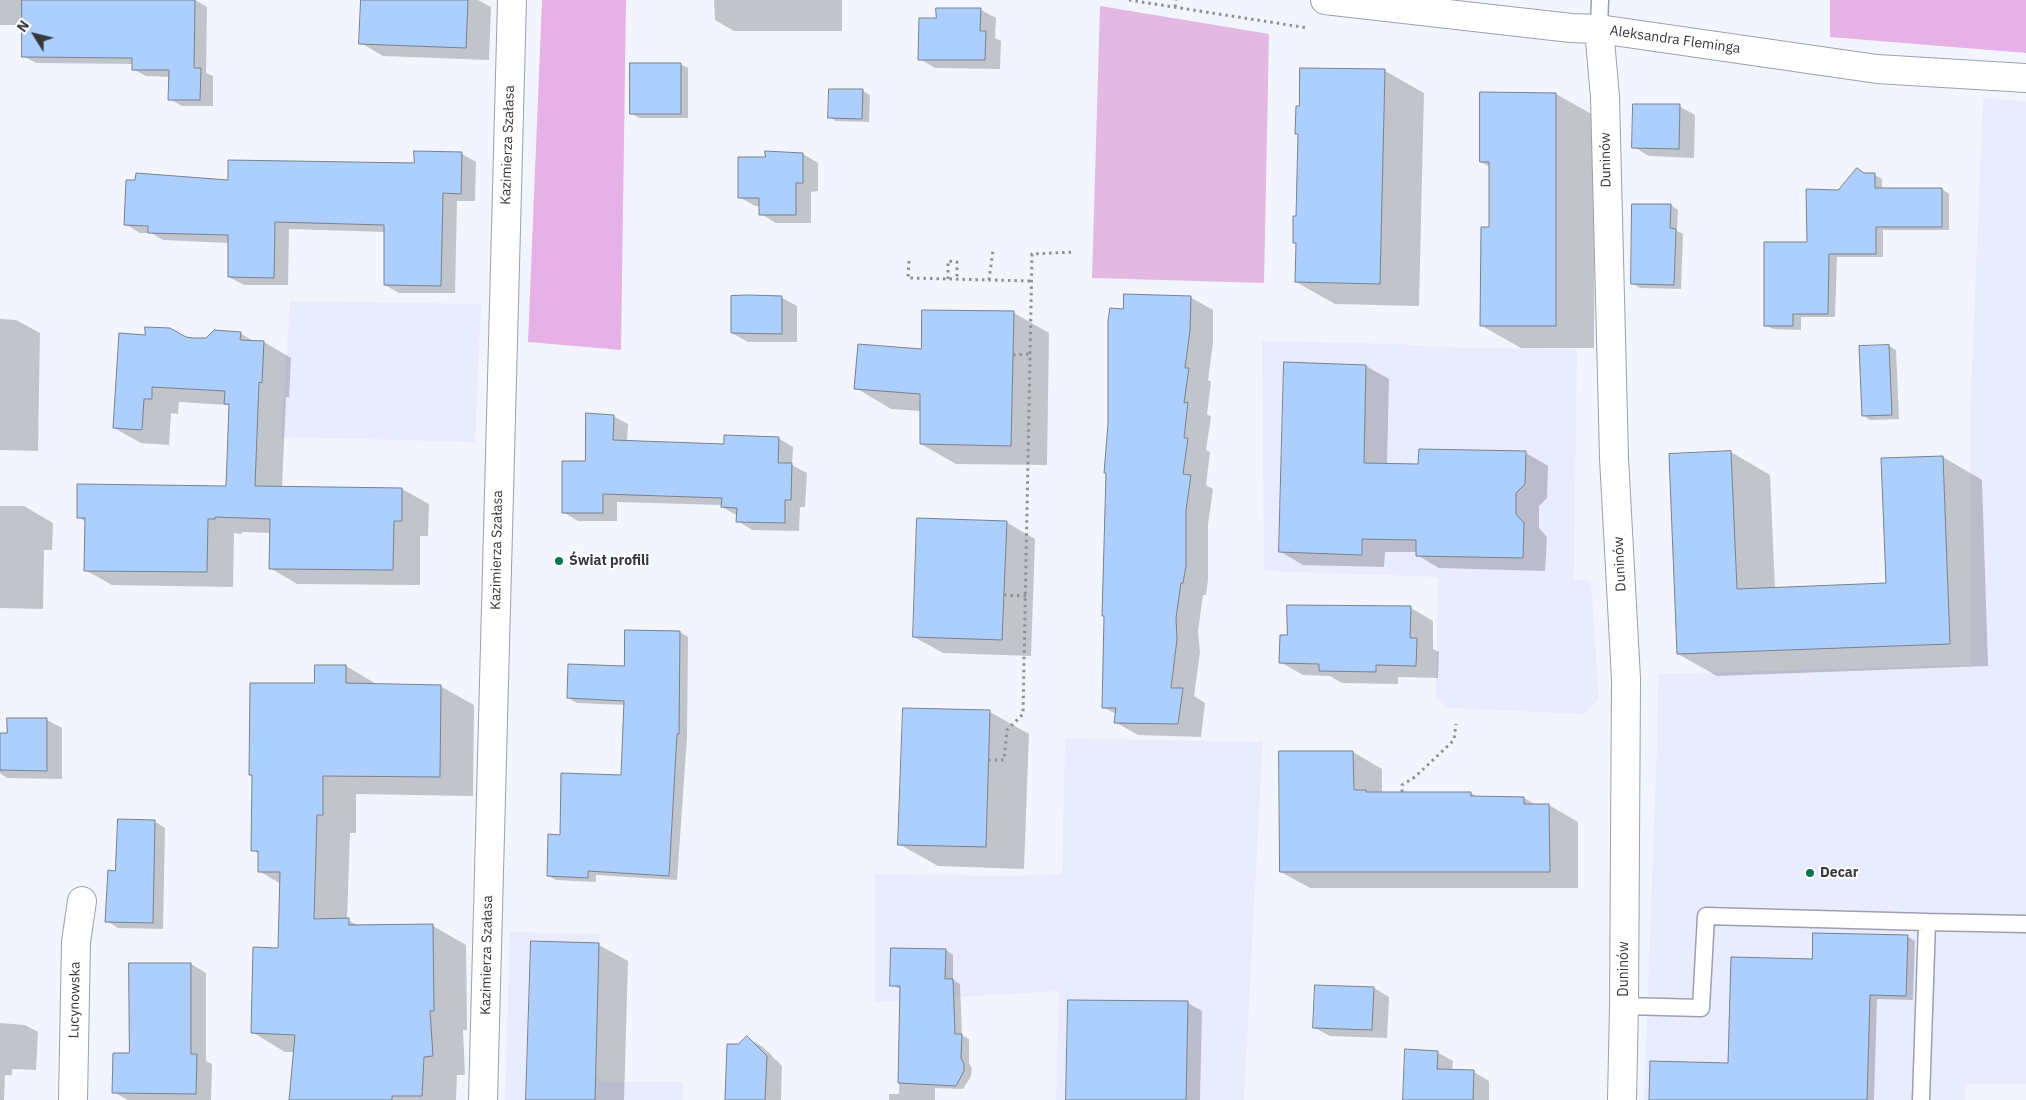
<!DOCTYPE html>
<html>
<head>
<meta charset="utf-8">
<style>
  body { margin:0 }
  #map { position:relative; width:2026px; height:1100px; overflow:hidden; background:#f3f5fe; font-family:"IBM Plex Sans",sans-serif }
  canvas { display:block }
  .north { position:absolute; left:10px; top:10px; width:50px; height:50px; -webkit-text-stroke:4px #fff; paint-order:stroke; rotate:306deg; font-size:14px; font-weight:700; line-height:20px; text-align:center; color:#37383e }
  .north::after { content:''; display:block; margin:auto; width:18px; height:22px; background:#37383e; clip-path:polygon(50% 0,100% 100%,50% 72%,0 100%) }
</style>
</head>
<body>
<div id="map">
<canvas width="2026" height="1100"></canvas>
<div class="north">N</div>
</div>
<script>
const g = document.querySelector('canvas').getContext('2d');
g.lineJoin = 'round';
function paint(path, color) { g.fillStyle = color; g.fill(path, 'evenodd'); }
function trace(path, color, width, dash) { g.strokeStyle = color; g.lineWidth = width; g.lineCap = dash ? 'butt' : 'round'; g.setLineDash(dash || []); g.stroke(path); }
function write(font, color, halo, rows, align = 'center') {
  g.font = font + ' "IBM Plex Sans",sans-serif'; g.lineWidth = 4; g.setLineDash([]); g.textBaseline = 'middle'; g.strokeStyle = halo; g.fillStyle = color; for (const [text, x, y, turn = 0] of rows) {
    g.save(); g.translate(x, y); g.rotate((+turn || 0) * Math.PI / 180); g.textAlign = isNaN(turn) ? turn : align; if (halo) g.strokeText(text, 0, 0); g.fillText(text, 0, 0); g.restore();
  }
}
paint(new Path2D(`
  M 1983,98 L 2026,101 L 2026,1084 L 1965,1084 L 1965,1100 L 1644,1100 L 1657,741 L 1658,674 L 1971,665 L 1970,415 Z
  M 290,301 L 481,304 L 475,442 L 281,437 Z
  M 1262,341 L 1402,344 L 1430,347 L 1577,349 L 1574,579 L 1591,581 L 1599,699 L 1584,714 L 1449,708 L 1436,695 L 1438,577 L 1264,571 Z
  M 1065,738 L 1258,742 L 1263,739 L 1244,1100 L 1056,1100 L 1059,991 L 875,1002 L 875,874 L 1010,876 L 1062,874 Z
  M 510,932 L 600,934 L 595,1075 L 602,1082 L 683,1082 L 683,1100 L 505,1100 Z`), '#e9ecff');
paint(new Path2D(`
  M 1100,6 L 1269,34 L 1264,283 L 1092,278 Z`), '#e3b8e3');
paint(new Path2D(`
  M 542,0 L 626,0 L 621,350 L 528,342 Z
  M 1830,0 L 2026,0 L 2026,53 L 1830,37 Z`), '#e6b1e7');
paint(new Path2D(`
  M 0,0 L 195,0 L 207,7 L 206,73 L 213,76 L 213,106 L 182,106 L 170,99 L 170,77 L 146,76 L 133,69 L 133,64 L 36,63 L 23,56 L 24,25 L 0,25 Z
  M 362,0 L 478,0 L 491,7 L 489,60 L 383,56 L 361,43 Z
  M 714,0 L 842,0 L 842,31 L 734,31 L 715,20 Z
  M 981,10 L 996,18 L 995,38 L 1001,41 L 1000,69 L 935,68 L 920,59 L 937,19 Z
  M 680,64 L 688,68 L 688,118 L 639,118 L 631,113 Z
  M 1385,71 L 1424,93 L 1419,306 L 1335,304 L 1296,282 L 1297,244 L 1294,242 L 1297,217 L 1299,135 L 1296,133 Z
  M 863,91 L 870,95 L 869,122 L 836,121 L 829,117 Z
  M 1556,94 L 1595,116 L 1594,348 L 1521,348 L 1482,326 L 1490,228 L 1490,167 L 1481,162 Z
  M 1679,106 L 1695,115 L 1694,158 L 1649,156 L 1634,147 Z
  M 462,154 L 476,162 L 475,201 L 457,201 L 455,293 L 399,293 L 385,285 L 385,232 L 289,229 L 288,285 L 244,285 L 229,277 L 229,243 L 163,240 L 151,233 L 140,233 L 125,224 L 229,182 L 415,164 Z
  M 803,154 L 818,163 L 818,191 L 811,192 L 811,223 L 776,223 L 761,214 L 761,206 L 755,206 L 739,197 L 766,158 Z
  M 1865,175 L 1875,175 L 1882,179 L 1882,189 L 1942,189 L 1949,194 L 1949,230 L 1883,230 L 1883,257 L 1837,257 L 1835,317 L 1801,317 L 1801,330 L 1773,329 L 1765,325 L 1808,243 L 1839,191 Z
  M 1671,205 L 1678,210 L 1677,231 L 1683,234 L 1681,289 L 1640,288 L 1632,283 Z
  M 732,297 L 782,298 L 797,306 L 797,342 L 748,342 L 732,333 Z
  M 1190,297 L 1213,310 L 1213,343 L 1208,380 L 1211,382 L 1207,414 L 1211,417 L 1206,450 L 1210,452 L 1206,485 L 1213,489 L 1208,524 L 1208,580 L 1206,595 L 1203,595 L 1198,631 L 1200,652 L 1194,696 L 1205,703 L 1201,737 L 1138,735 L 1115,722 L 1116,714 L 1103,707 L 1124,310 Z
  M 1014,313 L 1049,333 L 1047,465 L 956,464 L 921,444 L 921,411 L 891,409 L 856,388 L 922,350 Z
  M 0,319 L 16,320 L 40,333 L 38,451 L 0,450 Z
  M 240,333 L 255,342 L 264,342 L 291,358 L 289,397 L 286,397 L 282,487 L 402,489 L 429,504 L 428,536 L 420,536 L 420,585 L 297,584 L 270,568 L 271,533 L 242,532 L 242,534 L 234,533 L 233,587 L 112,585 L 85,570 L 86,522 L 78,517 L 227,487 L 230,406 L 228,405 L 179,402 L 178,414 L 171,413 L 169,445 L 141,443 L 114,428 L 185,339 L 206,340 Z
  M 1889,346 L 1896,350 L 1899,419 L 1870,420 L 1863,415 Z
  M 1286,363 L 1366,366 L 1389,379 L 1387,465 L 1419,466 L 1526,453 L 1548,466 L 1547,498 L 1539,506 L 1539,528 L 1547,537 L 1545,571 L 1439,568 L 1417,555 L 1417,552 L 1385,552 L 1384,567 L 1303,565 L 1281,552 Z
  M 613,416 L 628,424 L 627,442 L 725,445 L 778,438 L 793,447 L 792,465 L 807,473 L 805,507 L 800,507 L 799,531 L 752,530 L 738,521 L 738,516 L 722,507 L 722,505 L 617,502 L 617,521 L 578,521 L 563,512 L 586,463 Z
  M 1731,452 L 1770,475 L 1775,589 L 1887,585 L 1943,457 L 1982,480 L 1988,666 L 1717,676 L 1678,654 Z
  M 0,506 L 24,506 L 53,523 L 52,550 L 44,550 L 43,609 L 0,608 Z
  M 1006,522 L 1035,539 L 1031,656 L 943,653 L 914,637 Z
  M 1411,608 L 1433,621 L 1433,649 L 1439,652 L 1438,678 L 1398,677 L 1398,684 L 1342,683 L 1330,676 L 1303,675 L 1280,662 Z
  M 680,632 L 688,637 L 687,738 L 677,880 L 596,875 L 596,882 L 556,880 L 548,876 L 561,836 L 622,777 L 625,705 L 577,703 L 568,698 L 625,667 Z
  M 316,666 L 346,666 L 378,685 L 440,686 L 474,705 L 473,796 L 356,794 L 356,833 L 350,833 L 347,920 L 360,926 L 433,926 L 466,945 L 467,1030 L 463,1030 L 465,1075 L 457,1075 L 456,1100 L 290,1100 L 295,1052 L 285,1052 L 252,1032 L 279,949 L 281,884 L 259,871 L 259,854 L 253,850 L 254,777 L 250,775 L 315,684 Z
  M 904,709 L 990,712 L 1029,734 L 1024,869 L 938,866 L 899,844 Z
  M 8,719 L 47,720 L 62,728 L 62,779 L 7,778 L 0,773 L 0,734 L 8,734 Z
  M 1281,752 L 1353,752 L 1382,769 L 1382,793 L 1471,793 L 1479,798 L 1524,798 L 1536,805 L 1549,805 L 1578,822 L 1578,888 L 1310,888 L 1281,872 Z
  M 154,821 L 165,828 L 163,929 L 118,928 L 107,921 L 116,872 Z
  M 1908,937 L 1915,941 L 1913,1000 L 1877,999 L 1874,1100 L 1650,1100 L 1730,1065 L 1814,960 Z
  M 599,945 L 628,961 L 624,1100 L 528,1100 Z
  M 946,950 L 953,955 L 953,980 L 960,984 L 962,1035 L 969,1039 L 969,1063 L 972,1069 L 971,1076 L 963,1089 L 935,1088 L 935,1100 L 889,1100 L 889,1094 L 899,1094 L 901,989 L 891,985 Z
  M 191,964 L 206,973 L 206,1061 L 212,1064 L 211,1100 L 128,1100 L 113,1092 L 130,1055 Z
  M 1374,988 L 1389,997 L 1387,1038 L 1330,1036 L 1315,1028 Z
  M 1188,1003 L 1202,1011 L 1200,1100 L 1068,1100 Z
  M 0,1023 L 25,1025 L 38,1032 L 36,1070 L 12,1069 L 12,1075 L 5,1075 L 4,1100 L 0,1100 Z
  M 747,1038 L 763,1047 L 782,1066 L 781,1100 L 727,1100 Z
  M 1437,1052 L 1453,1061 L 1452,1071 L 1474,1072 L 1489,1081 L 1489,1100 L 1405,1100 Z`), '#0003');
const building = new Path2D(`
  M 22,0 L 195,0 L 194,68 L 201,68 L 200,100 L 168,100 L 169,70 L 132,70 L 132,58 L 22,57 Z
  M 361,0 L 468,0 L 466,48 L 359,44 Z
  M 936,8 L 981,8 L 980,31 L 986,31 L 985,60 L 918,60 L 919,18 L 936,18 Z
  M 630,63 L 681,63 L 681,114 L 630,114 Z
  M 1300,68 L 1385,69 L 1380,284 L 1295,282 L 1296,243 L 1293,243 L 1293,216 L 1296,216 L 1298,134 L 1295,134 L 1296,106 L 1299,106 Z
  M 829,89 L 863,89 L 862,119 L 828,118 Z
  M 1480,92 L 1556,93 L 1556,326 L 1480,326 L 1481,227 L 1489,227 L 1489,162 L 1480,162 Z
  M 1633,104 L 1680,104 L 1679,149 L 1632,148 Z
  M 414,151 L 462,152 L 461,194 L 443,193 L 441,286 L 384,285 L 384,225 L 275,222 L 274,278 L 228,277 L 228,235 L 148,233 L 148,226 L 124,225 L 126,180 L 135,180 L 136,173 L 228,180 L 228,160 L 414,163 Z
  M 765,151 L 803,153 L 803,183 L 796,183 L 796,215 L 759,215 L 759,198 L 738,198 L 738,157 L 765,157 Z
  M 1857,168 L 1864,173 L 1875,173 L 1875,188 L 1942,188 L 1942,227 L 1876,227 L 1876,254 L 1829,254 L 1828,314 L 1793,314 L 1793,326 L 1764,326 L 1764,242 L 1807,242 L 1806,189 L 1838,190 Z
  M 1632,204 L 1671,204 L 1670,228 L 1676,229 L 1674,285 L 1631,284 Z
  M 1124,294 L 1191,296 L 1190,330 L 1185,368 L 1189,368 L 1184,403 L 1188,402 L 1184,438 L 1188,438 L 1183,474 L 1191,475 L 1186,510 L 1186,566 L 1183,583 L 1181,583 L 1176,618 L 1177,639 L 1171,688 L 1183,688 L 1178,724 L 1114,723 L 1116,708 L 1102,708 L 1104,616 L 1102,616 L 1106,473 L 1104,473 L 1108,424 L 1108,321 L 1110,308 L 1123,309 Z
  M 749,295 L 782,296 L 782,334 L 731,333 L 731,296 Z
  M 922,310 L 1014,311 L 1011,446 L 920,444 L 920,394 L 854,389 L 858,344 L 921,349 Z
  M 145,327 L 170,328 L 186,337 L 193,338 L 206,338 L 214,330 L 241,332 L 240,340 L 264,341 L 262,383 L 259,382 L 255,486 L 402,488 L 402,521 L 394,521 L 393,570 L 269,569 L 270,519 L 215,517 L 215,519 L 208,519 L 207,572 L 84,571 L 85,518 L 77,518 L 77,484 L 226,486 L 229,404 L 224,404 L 225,391 L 152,387 L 152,399 L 144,399 L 142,430 L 113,428 L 119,333 L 145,335 Z
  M 1889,345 L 1892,415 L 1862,416 L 1859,346 Z
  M 1284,362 L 1366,365 L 1364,463 L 1418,464 L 1419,449 L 1526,451 L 1525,484 L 1516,493 L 1516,514 L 1524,523 L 1523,558 L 1416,556 L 1416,540 L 1362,539 L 1362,555 L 1279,552 Z
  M 586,413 L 614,415 L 613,440 L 724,444 L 724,435 L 779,437 L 778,463 L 792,463 L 791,500 L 785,500 L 785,523 L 736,522 L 737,508 L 721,507 L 722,498 L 603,494 L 603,513 L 562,513 L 562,461 L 585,461 Z
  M 1731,451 L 1737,589 L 1886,583 L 1881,458 L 1943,456 L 1950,644 L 1677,654 L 1669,454 Z
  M 917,518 L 1007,521 L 1002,640 L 913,637 Z
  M 1287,605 L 1411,606 L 1410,638 L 1417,638 L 1416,666 L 1376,665 L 1376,672 L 1319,671 L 1319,664 L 1279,663 L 1280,635 L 1287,635 Z
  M 625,630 L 680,631 L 679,734 L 677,734 L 669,876 L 588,871 L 588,878 L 547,876 L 548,834 L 560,835 L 561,773 L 621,775 L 624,701 L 567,698 L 568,664 L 624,666 Z
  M 315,665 L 346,665 L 346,683 L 441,685 L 440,777 L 323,776 L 323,815 L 317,815 L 314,919 L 349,918 L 349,925 L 433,924 L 434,1011 L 430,1011 L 433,1056 L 424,1057 L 422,1096 L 392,1096 L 392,1100 L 289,1100 L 295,1035 L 251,1033 L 253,947 L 278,948 L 280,872 L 258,872 L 258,851 L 251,851 L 252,775 L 249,775 L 250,683 L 314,683 Z
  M 903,708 L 990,710 L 986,847 L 898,845 Z
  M 7,718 L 47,718 L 47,771 L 0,770 L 0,733 L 7,733 Z
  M 1279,751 L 1353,751 L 1354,790 L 1366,790 L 1366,792 L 1471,792 L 1471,796 L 1524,797 L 1524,804 L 1549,804 L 1550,872 L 1280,872 Z
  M 118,819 L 155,820 L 153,923 L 105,922 L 108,870 L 115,871 Z
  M 1813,933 L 1908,935 L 1906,996 L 1870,995 L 1867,1100 L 1649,1100 L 1650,1061 L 1728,1063 L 1731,957 L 1812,959 Z
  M 531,941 L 599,943 L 595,1100 L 526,1100 Z
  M 891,948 L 946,949 L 945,979 L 953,979 L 955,1034 L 962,1034 L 961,1058 L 964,1064 L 964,1071 L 956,1086 L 898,1083 L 900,986 L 890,986 Z
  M 129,963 L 191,963 L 191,1054 L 197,1054 L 196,1094 L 112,1093 L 113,1053 L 129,1053 Z
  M 1315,985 L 1374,987 L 1372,1030 L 1313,1028 Z
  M 1068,1000 L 1188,1001 L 1186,1100 L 1066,1100 Z
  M 747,1036 L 767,1056 L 765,1100 L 725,1100 L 727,1044 L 738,1044 Z
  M 1405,1049 L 1438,1051 L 1437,1069 L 1474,1070 L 1473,1100 L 1403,1100 Z`);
paint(building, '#accffd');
trace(building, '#78818e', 1);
const service = new Path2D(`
  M 1599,29 L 1600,0
  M 1927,922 L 2026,924
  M 1624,1006 L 1701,1008 L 1706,916 L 1927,922 L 1921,1100`);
const minor = new Path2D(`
  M 1325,0 L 1571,28 L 1599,29 L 1877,69 L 2026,78
  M 1599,29 L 1605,97 L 1614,458 L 1626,679 L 1624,1006 L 1622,1100
  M 73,1100 L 76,942 L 82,901
  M 483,1100 L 512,0`);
trace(service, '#9c9fae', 19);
trace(minor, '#9c9fae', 30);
trace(new Path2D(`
  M 1129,0 L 1308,28
  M 1175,7 L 1176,0
  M 909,261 L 908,278 L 1032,281
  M 948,279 L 948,261 L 957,262 L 957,279
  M 989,280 L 993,250
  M 1013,355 L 1030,354
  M 1004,595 L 1026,596
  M 988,760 L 1004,760 L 1007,730 L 1023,714 L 1032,254 L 1074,252
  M 1402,792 L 1402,785 L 1415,777 L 1454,740 L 1456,724`), '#8e9097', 3, [2.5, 4]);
trace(service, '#fff', 16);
trace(minor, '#fff', 28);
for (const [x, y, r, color] of [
  [559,561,5,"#077751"],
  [1810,873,5,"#077751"]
]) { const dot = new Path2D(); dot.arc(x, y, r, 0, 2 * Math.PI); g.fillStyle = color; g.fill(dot); trace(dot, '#fff', 2); }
write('14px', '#37383e', '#fff', [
  ["Aleksandra Fleminga",1675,40,8],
  ["Kazimierza Szałasa",508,145,-88],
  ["Duninów",1606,160,-91],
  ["Kazimierza Szałasa",497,550,-89],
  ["Duninów",1620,564,-93],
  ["Kazimierza Szałasa",487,955,-89],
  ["Duninów",1624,969,-90],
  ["Lucynowska",75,1000,-89]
]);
write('bold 14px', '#37383e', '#fff', [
  ["Świat profili",569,561],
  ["Decar",1820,873]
], 'left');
</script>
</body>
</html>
